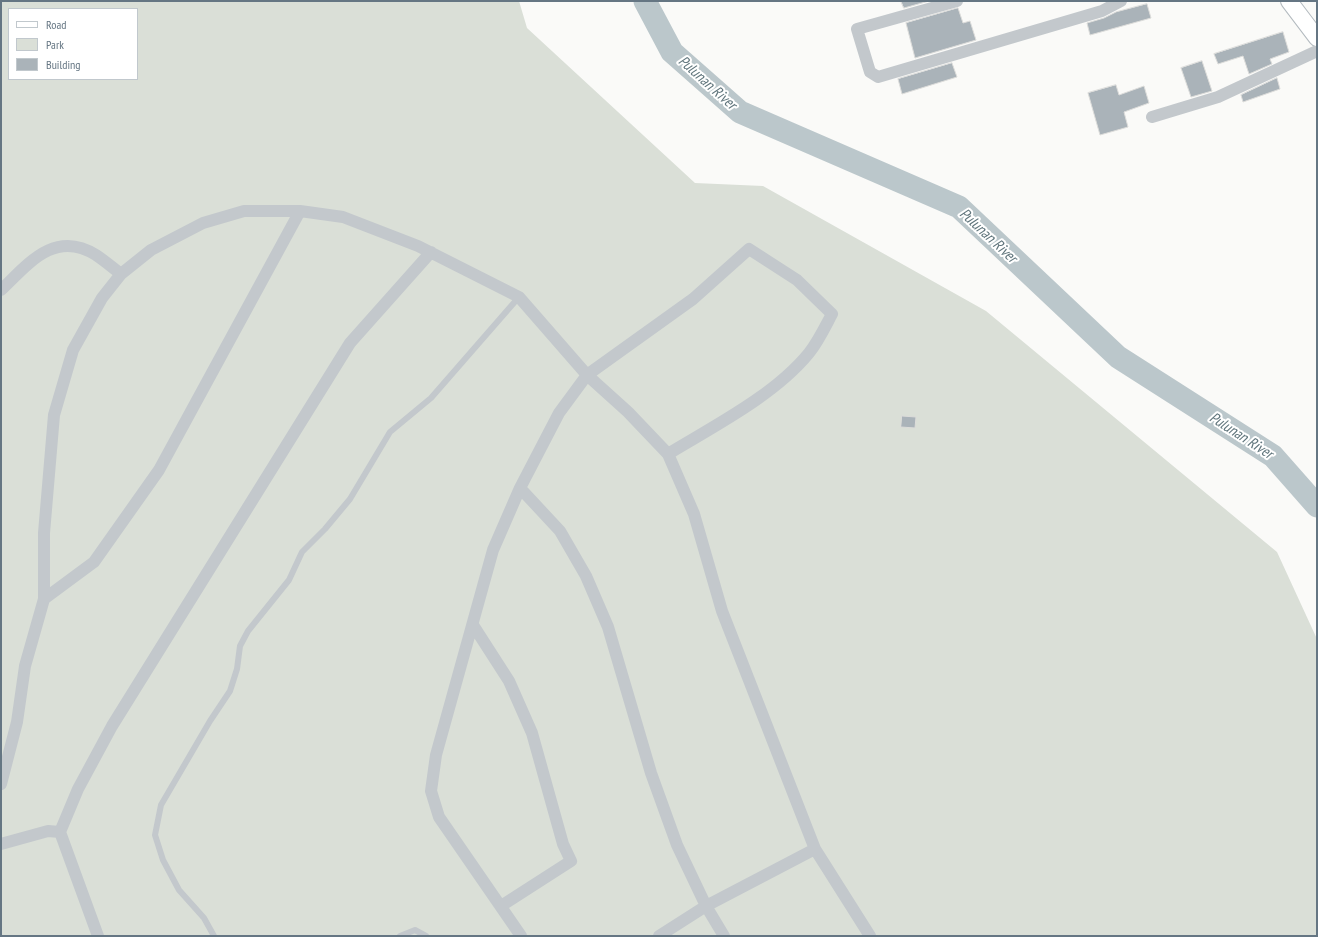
<!DOCTYPE html>
<html>
<head>
<meta charset="utf-8">
<style>
  body { margin:0 }
  #map { position:relative; width:1318px; height:937px; overflow:hidden; background:#fafaf8; font-family:"PT Sans Narrow",sans-serif }
  canvas { display:block }
  .frame { position:absolute; inset:0; border:2px solid #657683; pointer-events:none }
  .legend { position:absolute; left:8px; top:8px; width:130px; height:72px; box-sizing:border-box; background:#fff; border:1px solid #c1c8cd; margin:0; padding:5px 7px; list-style:none; font-size:12px; color:#657683 }
  .legend li { display:flex; align-items:center; gap:8px; height:20px }
  .legend b { width:20px; border:1px solid #c1c8cd }
</style>
</head>
<body>
<div id="map">
<canvas width="1318" height="937"></canvas>
<div class="frame"></div>
<ul class="legend">
<li><b style="height:5px;background:#fff"></b>Road</li>
<li><b style="height:11px;background:#dadfd7"></b>Park</li>
<li><b style="height:11px;background:#aab3b9"></b>Building</li>
</ul>
</div>
<script>
const g = document.querySelector('canvas').getContext('2d');
g.lineJoin = 'round';
function paint(path, color) { g.fillStyle = color; g.fill(path, 'evenodd'); }
function trace(path, color, width, dash) { g.strokeStyle = color; g.lineWidth = width; g.lineCap = dash ? 'butt' : 'round'; g.setLineDash(dash || []); g.stroke(path); }
function write(font, color, halo, rows, align = 'center') {
  g.font = font + ' "PT Sans Narrow",sans-serif'; g.lineWidth = 4; g.setLineDash([]); g.textBaseline = 'middle'; g.strokeStyle = halo; g.fillStyle = color; for (const [text, x, y, turn = 0] of rows) {
    g.save(); g.translate(x, y); g.rotate((+turn || 0) * Math.PI / 180); g.textAlign = isNaN(turn) ? turn : align; if (halo) g.strokeText(text, 0, 0); g.fillText(text, 0, 0); g.restore();
  }
}
paint(new Path2D(`
  M 1,1 L 519,1 L 527,28 L 695,183 L 763,186 L 986,311 L 1277,552 L 1317,639 L 1317,936 L 1,936 ZM 9,9 L 137,9 L 137,79 L 9,79 Z`), '#dadfd7');
trace(new Path2D(`
  M 645,1 L 672,52 L 740,112 L 959,207 L 1118,357 L 1273,456 L 1317,506`), '#bbc7cb', 23);
const building = new Path2D(`
  M 901,1 L 929,1 L 904,8 Z
  M 1147,4 L 1151,18 L 1090,35 L 1087,23 L 1104,18 L 1116,12 Z
  M 958,8 L 963,23 L 970,21 L 976,40 L 915,58 L 906,23 Z
  M 1283,32 L 1289,52 L 1270,59 L 1272,64 L 1249,74 L 1243,56 L 1218,64 L 1214,54 Z
  M 1202,61 L 1212,91 L 1191,97 L 1181,68 Z
  M 952,63 L 957,77 L 902,94 L 898,79 Z
  M 1277,78 L 1280,89 L 1243,102 L 1241,95 Z
  M 1116,85 L 1119,95 L 1144,86 L 1149,103 L 1124,112 L 1128,127 L 1100,135 L 1088,93 Z
  M 902,416 L 916,417 L 915,428 L 901,427 Z`);
paint(building, '#aab3b9');
trace(building, '#dcdcda', 1);
const secondary = new Path2D(`
  M 1289,1 L 1317,38`);
trace(secondary, '#b3babf', 18);
trace(new Path2D(`
  M 214,936 L 204,918 L 179,890 L 163,860 L 155,835 L 161,805 L 210,721 L 230,691 L 237,669 L 240,646 L 248,631 L 289,580 L 302,552 L 325,529 L 350,499 L 390,432 L 431,398 L 519,297
  M 400,936 L 415,930 L 426,936`), '#c3c8cc', 6);
trace(new Path2D(`
  M 957,1 L 857,29 L 870,72 L 878,77 L 1102,11 L 1121,1
  M 1152,117 L 1218,97 L 1317,51
  M 1,290 C 28,264 55,229 96,255 C 105,261 113,268 121,274
  M 520,488 L 560,531 L 586,576 L 608,627 L 651,773 L 677,845 L 706,906 L 724,936
  M 44,599 L 94,562 L 159,470 L 300,211
  M 473,625 L 509,681 L 532,733 L 563,844 L 571,861 L 501,906
  M 1,784 L 17,722 L 25,666 L 44,599 L 44,533 L 54,415 L 73,350 L 102,298 L 121,274 L 151,250 L 203,223 L 244,211 L 300,211 L 343,217 L 418,246 L 519,297 L 587,375 L 628,412 L 668,454 L 694,514 L 722,611 L 815,849 L 870,936
  M 1,844 L 48,831 L 60,832
  M 98,936 L 60,832 L 78,789 L 112,726 L 350,343 L 431,252
  M 521,936 L 439,817 L 431,791 L 436,755 L 493,550 L 520,488 L 559,413 L 587,375 L 693,299 L 749,249 L 797,280 L 832,314 C 825,327 818,342 809,353 C 775,395 714,426 668,454
  M 659,936 L 706,906 L 815,849`), '#c3c8cc', 12);
trace(secondary, '#fff', 16);
write('italic 15px', '#60757c', '#fff', [
  ["Pulunan River",707,83,42],
  ["Pulunan River",988,236,43],
  ["Pulunan River",1241,436,33]
]);
</script>
</body>
</html>
